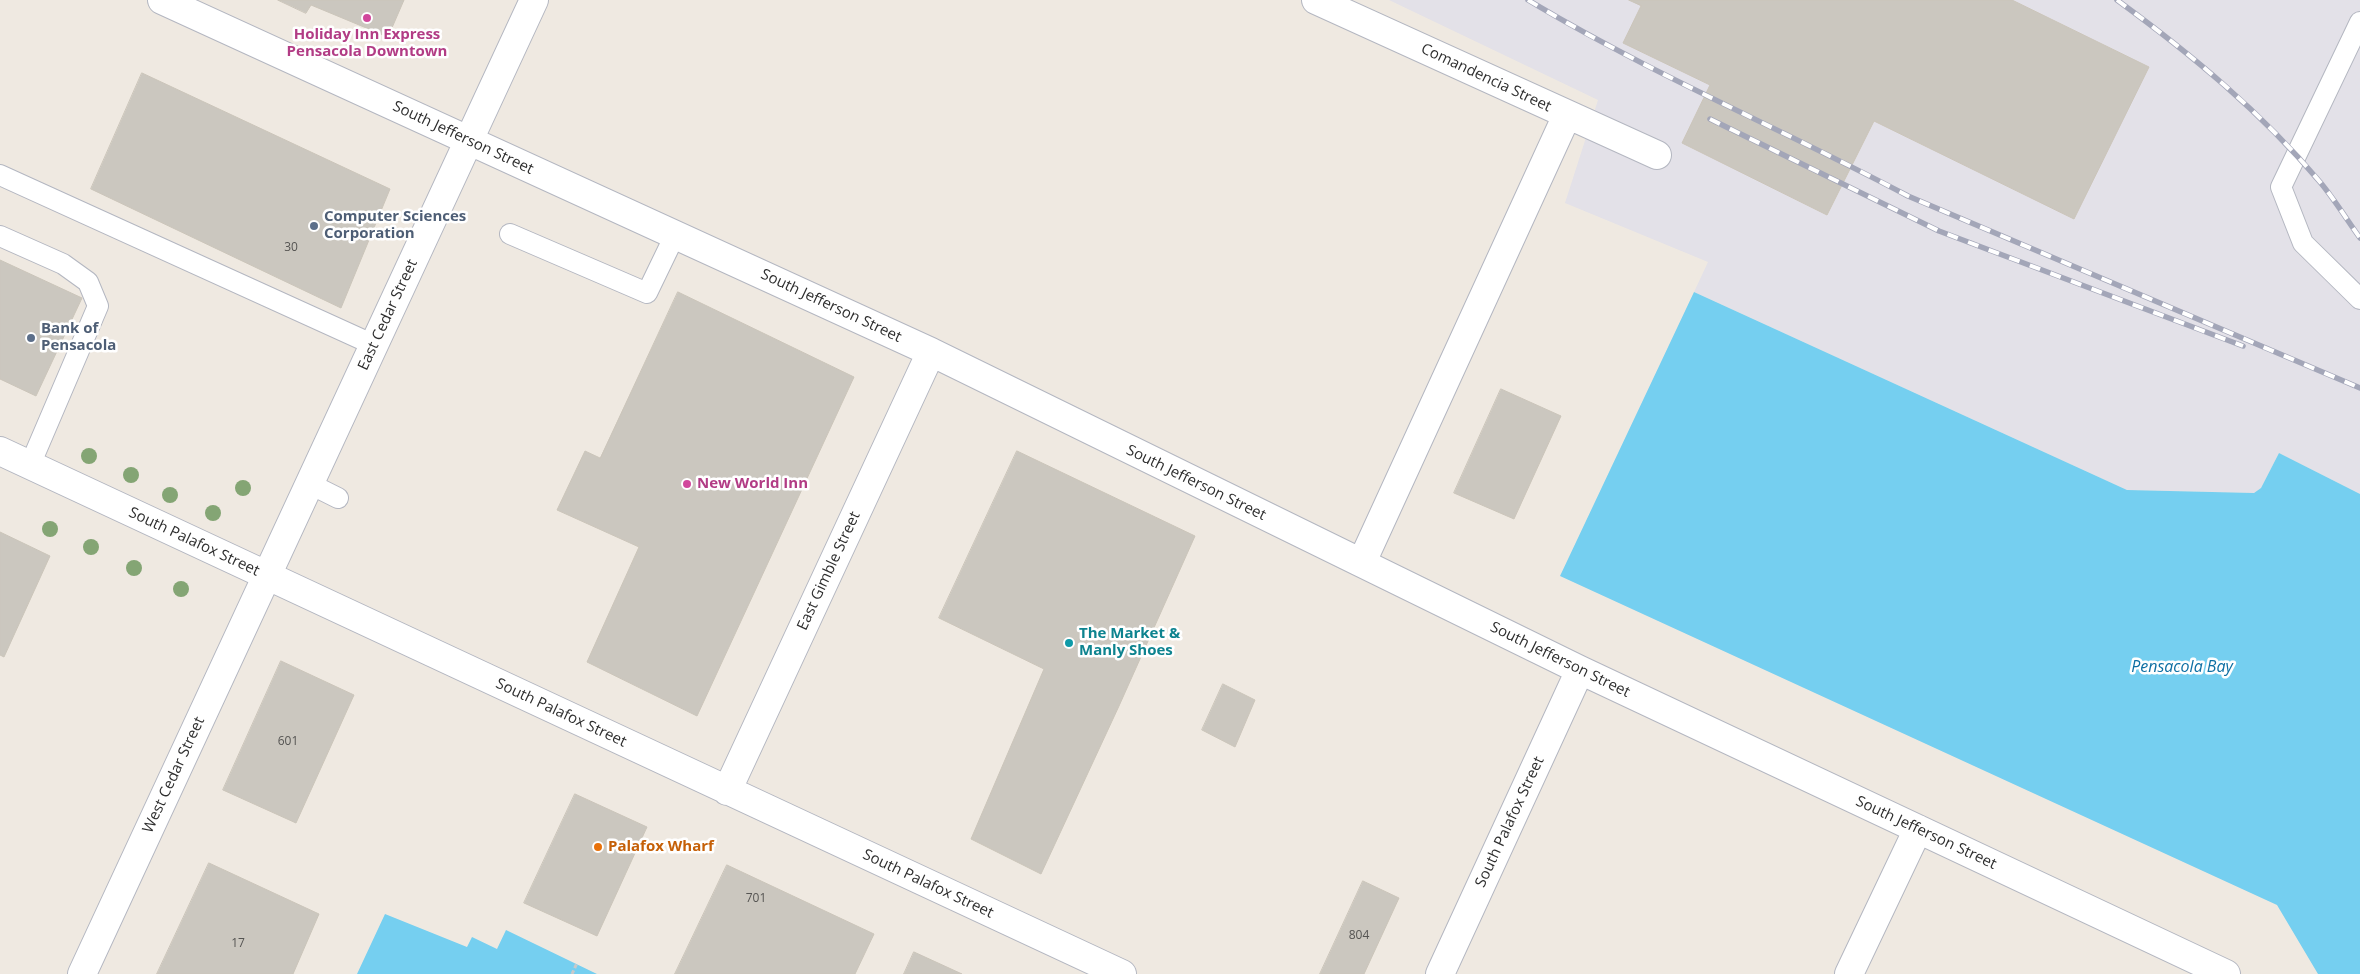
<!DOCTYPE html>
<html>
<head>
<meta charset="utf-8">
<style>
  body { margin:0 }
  canvas { display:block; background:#efe9e1 }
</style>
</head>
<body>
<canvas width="2360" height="974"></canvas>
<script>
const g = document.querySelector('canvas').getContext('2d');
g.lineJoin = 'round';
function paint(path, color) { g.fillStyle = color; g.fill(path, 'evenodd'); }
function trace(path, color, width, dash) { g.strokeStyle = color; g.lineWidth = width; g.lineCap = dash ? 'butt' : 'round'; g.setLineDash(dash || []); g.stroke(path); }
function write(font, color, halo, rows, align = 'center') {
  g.font = font + ' "Open Sans",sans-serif'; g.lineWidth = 5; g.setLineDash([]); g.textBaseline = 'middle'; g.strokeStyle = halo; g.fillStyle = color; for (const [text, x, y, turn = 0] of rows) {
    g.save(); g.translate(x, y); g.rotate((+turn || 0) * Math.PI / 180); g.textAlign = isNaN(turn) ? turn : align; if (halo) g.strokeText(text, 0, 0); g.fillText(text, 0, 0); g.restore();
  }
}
paint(new Path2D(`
  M 1389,0 L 2360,0 L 2360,494 L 2279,453 L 2261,488 L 2254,493 L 2127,490 L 1694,292 L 1708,262 L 1565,203 L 1598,100 Z`), '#e3e1e8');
paint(new Path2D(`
  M 1694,292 L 2127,490 L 2254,493 L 2261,488 L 2279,453 L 2360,494 L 2360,974 L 2318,974 L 2277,905 L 1560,576 Z
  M 385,914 L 467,947 L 472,937 L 497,949 L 506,930 L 597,974 L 357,974 Z`), '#75cff0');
const building = new Path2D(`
  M 278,0 L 404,0 L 388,37 L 311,5 L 306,13 Z
  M 1629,0 L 2012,0 L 2149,67 L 2074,219 L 1874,121 L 1827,215 L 1682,143 L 1710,85 L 1623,43 L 1641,6 Z
  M 142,73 L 390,189 L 341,308 L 91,189 Z
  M 0,260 L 82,298 L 36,396 L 0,379 Z
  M 678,292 L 854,377 L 697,716 L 587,662 L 639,547 L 557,510 L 585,451 L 600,458 Z
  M 1501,389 L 1561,416 L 1514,519 L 1454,493 Z
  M 1017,451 L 1195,536 L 1119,706 L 1041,874 L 971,839 L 1044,669 L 939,618 Z
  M 0,532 L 50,556 L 4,657 L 0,655 Z
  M 281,661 L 354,695 L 296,823 L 223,790 Z
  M 1223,684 L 1255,700 L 1235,747 L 1202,730 Z
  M 575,794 L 647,827 L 597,936 L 524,903 Z
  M 209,863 L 319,914 L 293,974 L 157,974 Z
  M 727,865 L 874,934 L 855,974 L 675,974 Z
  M 1363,881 L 1399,898 L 1364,974 L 1320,974 Z
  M 914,952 L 962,974 L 904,974 Z`);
paint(building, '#cbc7bf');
trace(building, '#cbc5ba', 1);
const lane = new Path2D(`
  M 2360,22 L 2281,187 L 2303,243 L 2360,299
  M 0,175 L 374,345
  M 510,234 L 647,293 L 675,235
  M 0,236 L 63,264 L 88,282 L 98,306 L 30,465
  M 310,484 L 338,498`);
const street = new Path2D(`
  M 162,0 L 931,352 L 1580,670 L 2226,974
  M 1316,0 L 1657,155
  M 0,451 L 1122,974
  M 1362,562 L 1567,115
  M 727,791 L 931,352
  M 82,974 L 534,0
  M 1440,974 L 1580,670
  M 1849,974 L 1918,829`);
trace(lane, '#b4b7c1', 22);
trace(street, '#b4b7c1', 30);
trace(new Path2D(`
  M 572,974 L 577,963`), '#c9c9c9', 3, [4, 2.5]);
trace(lane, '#fff', 20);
trace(street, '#fff', 28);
const rail = new Path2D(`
  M 1528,0 C 1651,74 1782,129 1908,196 L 2360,388
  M 2117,0 C 2191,54 2261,112 2320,182 C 2335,200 2347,220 2360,238
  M 1710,119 L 1939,231 L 2243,346`);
trace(rail, '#a3a6b8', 5.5);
trace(rail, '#fff', 4, [11]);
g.fillStyle = '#84a574';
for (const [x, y] of [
  [89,456],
  [131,475],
  [243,488],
  [170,495],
  [213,513],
  [50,529],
  [91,547],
  [134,568],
  [181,589]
]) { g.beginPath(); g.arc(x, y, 8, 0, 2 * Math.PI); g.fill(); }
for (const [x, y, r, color] of [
  [367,18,5,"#d1479c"],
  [314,226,5,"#5c6f8a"],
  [31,338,5,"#5c6f8a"],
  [687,484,5,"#d1479c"],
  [1069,643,5,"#0f9aa8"],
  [598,847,5,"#e8710a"]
]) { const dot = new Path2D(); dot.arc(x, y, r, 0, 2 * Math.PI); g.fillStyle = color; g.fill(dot); trace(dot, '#fff', 2); }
write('12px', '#555452', null, [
  ["30",291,248],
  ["601",288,742],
  ["701",756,899],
  ["804",1359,936],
  ["17",238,944]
]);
write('bold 15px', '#b23c85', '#fff', [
  ["Holiday Inn Express",367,35],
  ["Pensacola Downtown",367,52],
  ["New World Inn",697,484,"left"]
]);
write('15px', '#2e2e2e', '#fff', [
  ["Comandencia Street",1486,78,25],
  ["South Jefferson Street",463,138,25],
  ["South Jefferson Street",831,306,25],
  ["East Cedar Street",388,315,-65],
  ["South Jefferson Street",1196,483,26],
  ["South Palafox Street",194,542,25],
  ["East Gimble Street",829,571,-65],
  ["South Jefferson Street",1560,660,26],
  ["South Palafox Street",561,713,25],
  ["West Cedar Street",174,775,-65],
  ["South Palafox Street",1510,822,-65],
  ["South Jefferson Street",1926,833,25],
  ["South Palafox Street",928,884,25]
]);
write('bold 15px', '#4e5e75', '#fff', [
  ["Computer Sciences",324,217],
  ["Corporation",324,234],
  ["Bank of",41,329],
  ["Pensacola",41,346]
], 'left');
write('bold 15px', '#0d838f', '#fff', [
  ["The Market &",1079,634],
  ["Manly Shoes",1079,651]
], 'left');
write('bold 15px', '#c56008', '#fff', [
  ["Palafox Wharf",608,847]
], 'left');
write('italic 16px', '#0d6fa3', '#fff', [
  ["Pensacola Bay",2182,667]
]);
</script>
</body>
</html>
